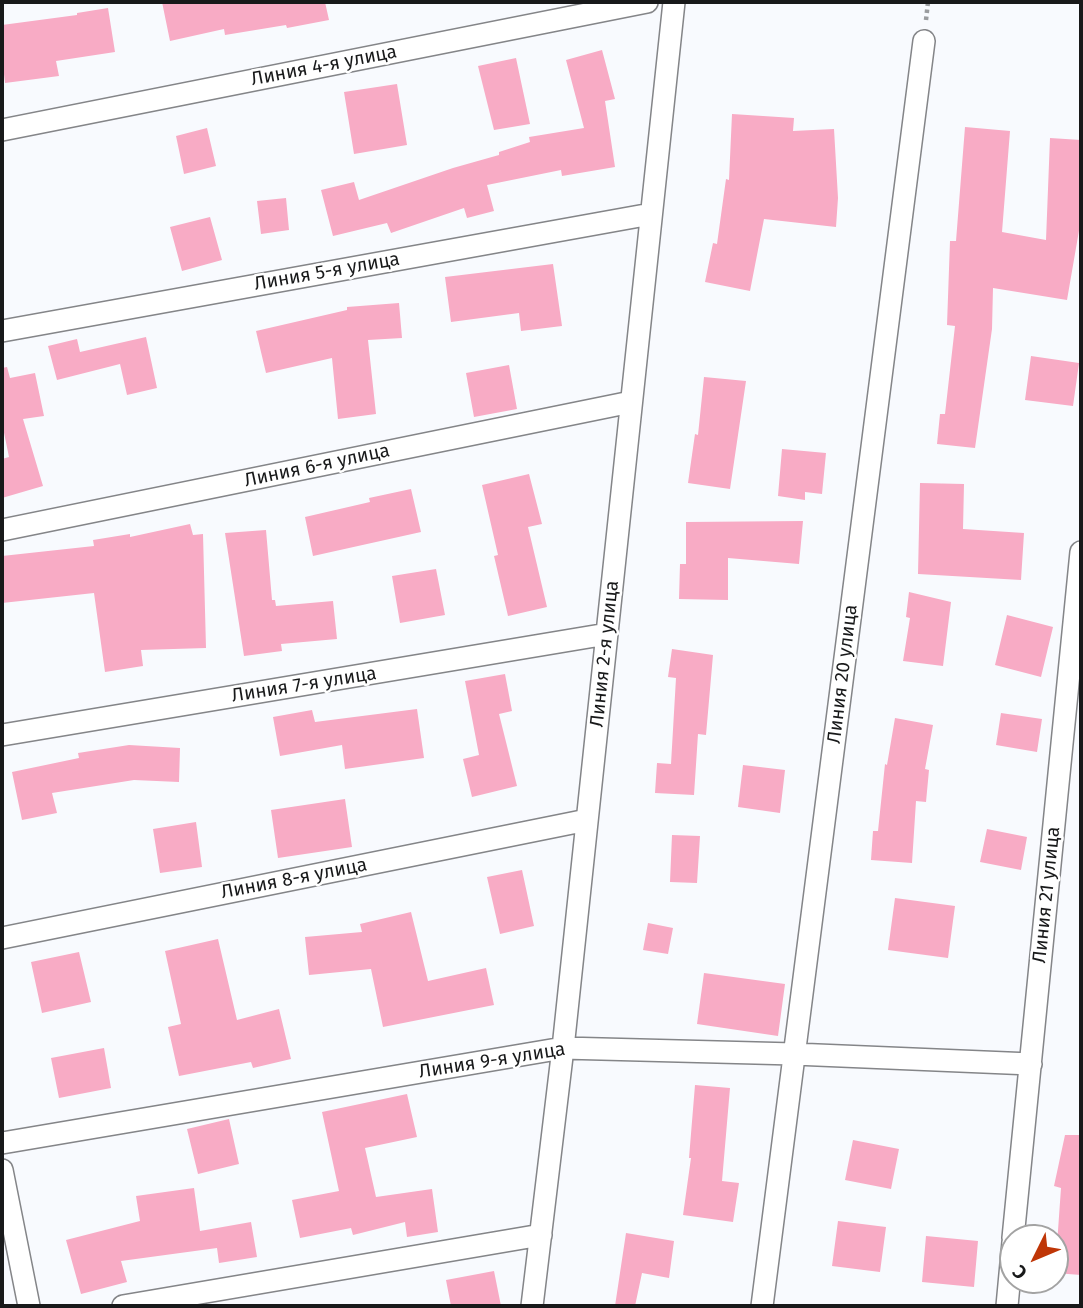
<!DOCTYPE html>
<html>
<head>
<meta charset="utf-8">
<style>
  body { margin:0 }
  #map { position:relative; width:1083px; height:1308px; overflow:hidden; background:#f8fafe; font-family:"Fira Sans",sans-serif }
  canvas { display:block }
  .frame { position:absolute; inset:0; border:4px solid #18191a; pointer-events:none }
  .north { position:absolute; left:999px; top:1224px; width:70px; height:70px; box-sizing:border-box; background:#fff; border:2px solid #a3a3a3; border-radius:50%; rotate:227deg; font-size:19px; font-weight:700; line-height:28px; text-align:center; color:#18191a }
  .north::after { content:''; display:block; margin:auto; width:24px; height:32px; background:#bf3607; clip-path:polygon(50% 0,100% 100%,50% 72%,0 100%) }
</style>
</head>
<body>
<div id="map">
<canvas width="1083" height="1308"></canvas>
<div class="frame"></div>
<div class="north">С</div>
</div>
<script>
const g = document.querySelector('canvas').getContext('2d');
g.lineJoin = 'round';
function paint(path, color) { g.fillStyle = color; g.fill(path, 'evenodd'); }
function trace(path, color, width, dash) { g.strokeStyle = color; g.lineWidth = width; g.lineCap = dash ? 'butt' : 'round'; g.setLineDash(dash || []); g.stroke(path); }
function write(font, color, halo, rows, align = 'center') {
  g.font = font + ' "Fira Sans",sans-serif'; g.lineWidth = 5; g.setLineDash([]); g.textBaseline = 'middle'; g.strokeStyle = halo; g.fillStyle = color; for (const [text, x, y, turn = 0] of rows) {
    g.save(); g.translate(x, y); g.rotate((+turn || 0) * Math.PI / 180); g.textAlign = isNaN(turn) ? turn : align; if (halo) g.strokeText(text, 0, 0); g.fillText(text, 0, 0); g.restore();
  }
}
paint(new Path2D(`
  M 162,2 L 325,2 L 329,20 L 287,28 L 286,25 L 225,35 L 224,29 L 170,41 Z
  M 108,8 L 115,52 L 56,61 L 59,76 L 5,83 L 2,56 L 2,25 L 77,15 L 77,13 Z
  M 602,50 L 615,99 L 605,101 L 615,167 L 562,176 L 561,170 L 487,185 L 494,211 L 467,218 L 464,208 L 391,233 L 387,223 L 333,236 L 321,190 L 354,182 L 359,200 L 453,168 L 499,155 L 499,152 L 530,142 L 529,137 L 584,128 L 566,60 Z
  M 516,58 L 530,124 L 494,130 L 478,66 Z
  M 397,84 L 407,145 L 354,154 L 344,92 Z
  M 732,114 L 794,118 L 793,131 L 834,129 L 838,198 L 836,227 L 764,219 L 750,291 L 705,282 L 713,243 L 717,244 L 726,179 L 729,180 Z
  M 965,127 L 1010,131 L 1002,232 L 1046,240 L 1050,138 L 1081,140 L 1081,219 L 1067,300 L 993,288 L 992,329 L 975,448 L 937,444 L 940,414 L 945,414 L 955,326 L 947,325 L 950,241 L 956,241 Z
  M 207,128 L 216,166 L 184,174 L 176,136 Z
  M 286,198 L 289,230 L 261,234 L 257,201 Z
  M 210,217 L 222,260 L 182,271 L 170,227 Z
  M 553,264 L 562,326 L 521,331 L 519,313 L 451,322 L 445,277 Z
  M 399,303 L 402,338 L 368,340 L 376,414 L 338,419 L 332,358 L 266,373 L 256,331 L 347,310 L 347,307 Z
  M 146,337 L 157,388 L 127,395 L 120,364 L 57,380 L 48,346 L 77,339 L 80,352 Z
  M 1031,356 L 1079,363 L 1073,406 L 1025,400 Z
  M 509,365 L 517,409 L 474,417 L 466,373 Z
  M 7,367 L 10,378 L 35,373 L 44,416 L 23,419 L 43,486 L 2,498 L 2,459 L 9,457 L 2,423 L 2,368 Z
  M 704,377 L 746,381 L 730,489 L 688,483 L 695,434 L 698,435 Z
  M 782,449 L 826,453 L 822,494 L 805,492 L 805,500 L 778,496 Z
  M 529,474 L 542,524 L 528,527 L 547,607 L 508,616 L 494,556 L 498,555 L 482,485 Z
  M 920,483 L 964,484 L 963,529 L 1024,533 L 1021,580 L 918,574 Z
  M 411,489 L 421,532 L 313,556 L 305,517 L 370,502 L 369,498 Z
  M 803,521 L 799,564 L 728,558 L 728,600 L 679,599 L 680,564 L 686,564 L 686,522 Z
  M 190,524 L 193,535 L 203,534 L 206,648 L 141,650 L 143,666 L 105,672 L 94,593 L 2,603 L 2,556 L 94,546 L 93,540 L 130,534 L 130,537 Z
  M 266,530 L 272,600 L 275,600 L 276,606 L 333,601 L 337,639 L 281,644 L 282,651 L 244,656 L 225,533 Z
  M 436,569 L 445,615 L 400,623 L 392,576 Z
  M 909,592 L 951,602 L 943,666 L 903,661 L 910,618 L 906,617 Z
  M 1007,615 L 1053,627 L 1041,677 L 995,665 Z
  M 672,649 L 713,655 L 706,735 L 698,734 L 694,795 L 655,793 L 657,763 L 671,764 L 676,678 L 668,677 Z
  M 505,674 L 512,711 L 499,714 L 517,786 L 472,797 L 463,759 L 479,755 L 465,681 Z
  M 417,709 L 424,758 L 345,769 L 342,745 L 280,756 L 273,717 L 312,710 L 315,722 Z
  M 1001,713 L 1042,719 L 1037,752 L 996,745 Z
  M 895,718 L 933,725 L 925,769 L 929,770 L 926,802 L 916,801 L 912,863 L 871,860 L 873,831 L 878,831 L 885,764 L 887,765 Z
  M 129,745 L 180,748 L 179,782 L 134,780 L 52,793 L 57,813 L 22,820 L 12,772 L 79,758 L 78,753 Z
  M 743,765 L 785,770 L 780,813 L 738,807 Z
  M 345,799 L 352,847 L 278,858 L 271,810 Z
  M 196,822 L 202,867 L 160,873 L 153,829 Z
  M 987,829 L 1027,837 L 1021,870 L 980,862 Z
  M 672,835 L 700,836 L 697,883 L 670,882 Z
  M 522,870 L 534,926 L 500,934 L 487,877 Z
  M 895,898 L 955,906 L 948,958 L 888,950 Z
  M 411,912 L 428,981 L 486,968 L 494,1005 L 383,1027 L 371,969 L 309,975 L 305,937 L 362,932 L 360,924 Z
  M 648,923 L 673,928 L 668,954 L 643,950 Z
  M 218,939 L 237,1020 L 279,1009 L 291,1059 L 253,1068 L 251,1062 L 179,1076 L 168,1027 L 181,1024 L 165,951 Z
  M 79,952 L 91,1002 L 42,1013 L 31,962 Z
  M 704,973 L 785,984 L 778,1036 L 697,1024 Z
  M 104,1048 L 111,1088 L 59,1098 L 51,1058 Z
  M 695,1085 L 730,1088 L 722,1181 L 739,1183 L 733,1222 L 683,1215 L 691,1158 L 689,1158 Z
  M 407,1094 L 417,1137 L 365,1148 L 376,1197 L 432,1189 L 438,1232 L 407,1237 L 405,1222 L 353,1235 L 351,1228 L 300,1238 L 292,1200 L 339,1191 L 322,1112 Z
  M 229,1119 L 239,1164 L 198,1174 L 187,1129 Z
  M 1065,1135 L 1081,1135 L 1081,1275 L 1055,1273 L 1061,1188 L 1054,1186 Z
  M 853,1140 L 899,1149 L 891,1189 L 845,1180 Z
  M 194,1188 L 200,1231 L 251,1222 L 257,1257 L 219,1263 L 217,1248 L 121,1261 L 127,1282 L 81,1294 L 66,1240 L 140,1221 L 136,1196 Z
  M 838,1221 L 886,1227 L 880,1272 L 832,1266 Z
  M 626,1233 L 674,1241 L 669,1278 L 642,1273 L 635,1306 L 615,1306 Z
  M 926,1236 L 978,1241 L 974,1287 L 922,1282 Z
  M 494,1271 L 501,1306 L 451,1306 L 446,1280 Z`), '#f8abc5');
const street = new Path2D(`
  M 2,130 L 647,2
  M 2,331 L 651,214
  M 2,530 L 631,402
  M 2,735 L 607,634
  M 2,938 L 587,820
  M 2,1143 L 563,1048 L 794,1054 L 1031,1064
  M 2,1170 L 29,1306
  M 1013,1238 L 1081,552
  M 123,1306 L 541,1235
  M 532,1306 L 563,1048 L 674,2
  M 762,1306 L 924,41
  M 1007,1306 L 1013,1242`);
trace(street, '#848588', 24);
trace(new Path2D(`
  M 926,20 L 928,2`), '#9a9c9f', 4.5, [3.5, 3.5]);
trace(street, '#fff', 21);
write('19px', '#18191a', '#fff', [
  ["Линия 4-я улица",324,66,-11],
  ["Линия 5-я улица",327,272,-10],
  ["Линия 6-я улица",317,466,-12],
  ["Линия 2-я улица",605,654,-84],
  ["Линия 20 улица",843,674,-83],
  ["Линия 7-я улица",304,685,-9],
  ["Линия 8-я улица",294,879,-11],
  ["Линия 21 улица",1047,895,-84],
  ["Линия 9-я улица",492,1061,-9]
]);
</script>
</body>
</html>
